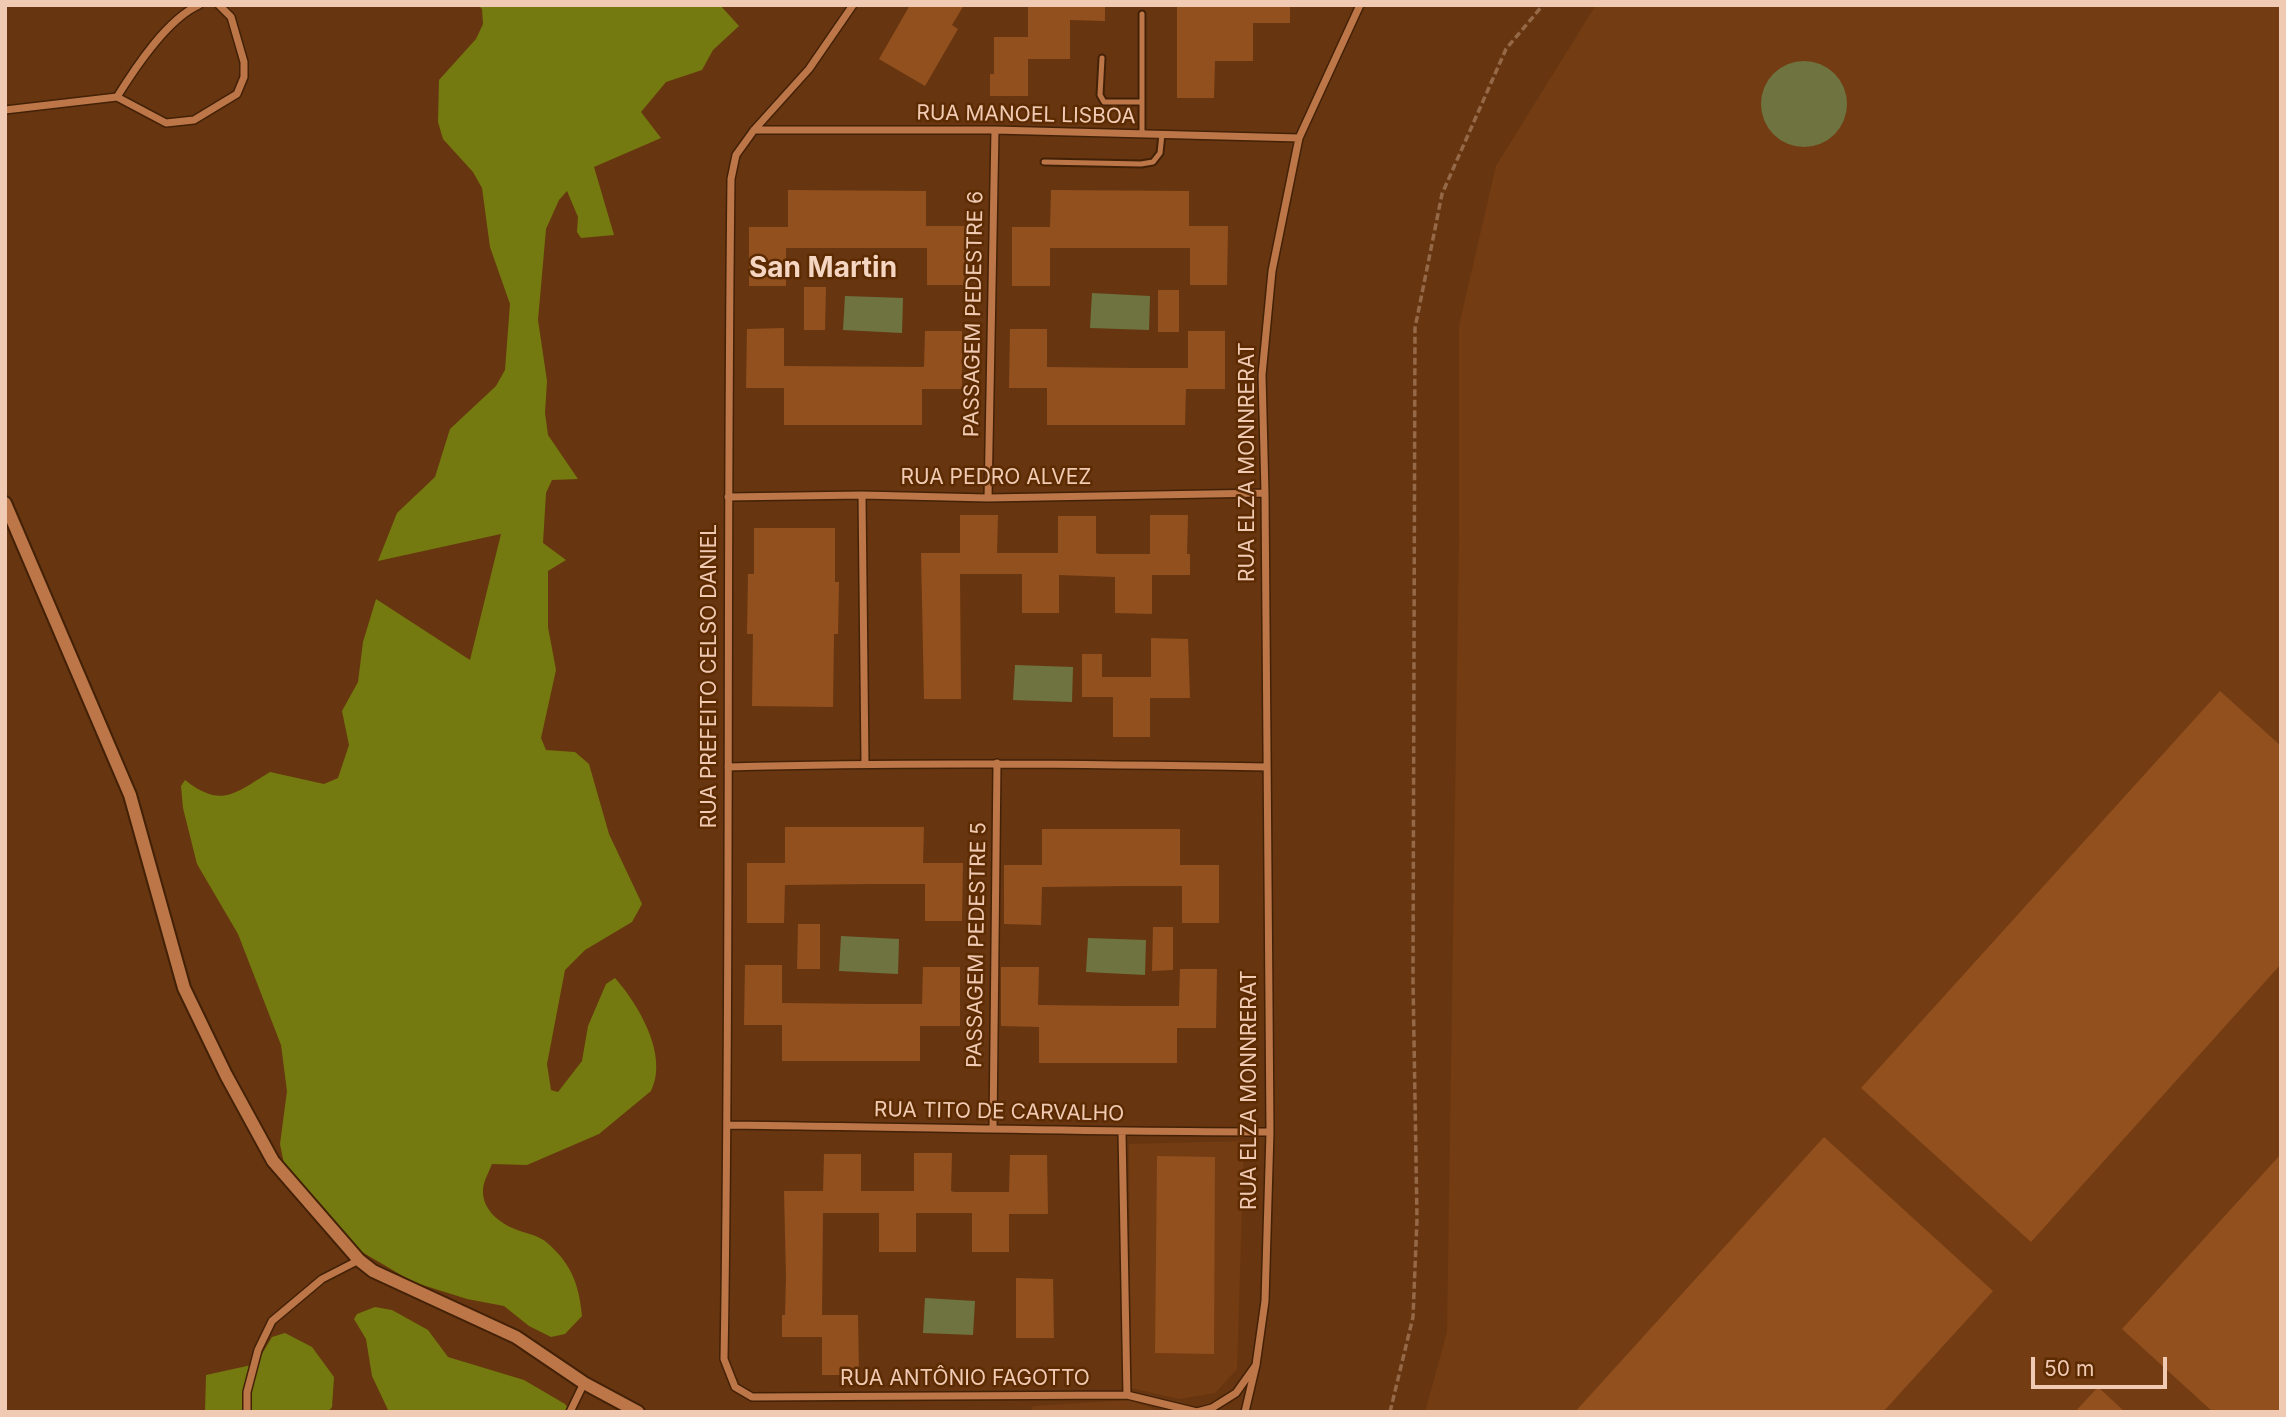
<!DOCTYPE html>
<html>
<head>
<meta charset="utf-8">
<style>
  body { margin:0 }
  #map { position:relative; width:2286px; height:1417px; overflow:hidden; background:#673610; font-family:Inter,sans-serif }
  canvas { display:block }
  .frame { position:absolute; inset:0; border:7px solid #f0cab3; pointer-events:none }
  .scale { position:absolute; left:2031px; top:1357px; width:136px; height:32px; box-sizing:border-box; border:4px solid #f0cab3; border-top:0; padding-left:9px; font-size:21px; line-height:24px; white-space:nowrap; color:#f0cab3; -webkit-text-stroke:5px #5c2b02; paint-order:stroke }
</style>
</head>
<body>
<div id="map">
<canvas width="2286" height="1417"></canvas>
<div class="frame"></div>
<div class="scale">50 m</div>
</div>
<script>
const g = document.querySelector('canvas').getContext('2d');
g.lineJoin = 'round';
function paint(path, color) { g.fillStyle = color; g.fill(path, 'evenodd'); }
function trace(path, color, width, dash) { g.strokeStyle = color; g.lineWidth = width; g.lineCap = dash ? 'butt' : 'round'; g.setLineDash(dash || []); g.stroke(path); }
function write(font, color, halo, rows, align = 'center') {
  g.font = font + ' Inter,sans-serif'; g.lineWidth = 5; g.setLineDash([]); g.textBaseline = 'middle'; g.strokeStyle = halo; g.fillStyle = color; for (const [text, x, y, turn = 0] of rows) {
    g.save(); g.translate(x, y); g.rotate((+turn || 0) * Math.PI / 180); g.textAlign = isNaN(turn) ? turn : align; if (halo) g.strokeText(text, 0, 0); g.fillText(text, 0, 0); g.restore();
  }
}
paint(new Path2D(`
  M 1596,5 L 2281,5 L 2281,1412 L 1425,1412 L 1447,1332 L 1459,542 L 1459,326 L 1496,166 Z
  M 1244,1141 L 1237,1369 L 1215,1393 L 1180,1399 L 1131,1388 L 1129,1144 Z
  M 1129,1400 L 1162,1412 L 1030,1412 L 1033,1406 Z`), '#743c12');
paint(new Path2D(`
  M1761 104a43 43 0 1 1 86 0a43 43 0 1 1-86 0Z
  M 1092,293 L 1150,296 L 1149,330 L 1090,328 Z
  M 845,296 L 903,298 L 902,333 L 843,330 Z
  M 1015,665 L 1073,667 L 1072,702 L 1013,700 Z
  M 841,936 L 899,939 L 898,974 L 839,971 Z
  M 1088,938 L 1146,940 L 1145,975 L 1086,972 Z
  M 925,1298 L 975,1301 L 973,1335 L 923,1333 Z`), '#6e7340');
paint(new Path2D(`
  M 478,5 L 720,5 L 739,26 L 713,50 L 702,70 L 666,82 L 641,112 L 661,138 L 594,167 L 614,235 L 581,238 L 577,232 L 578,217 L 567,191 L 559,200 L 546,229 L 538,320 L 547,381 L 545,413 L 548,435 L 578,479 L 552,480 L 546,493 L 543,543 L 566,560 L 548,571 L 548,627 L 556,670 L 541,738 L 546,750 L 575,752 L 589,764 L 609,834 L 642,904 L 632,922 L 585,950 L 565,970 L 547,1064 L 551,1090 L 558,1092 L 582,1061 L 588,1026 L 606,984 L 615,978 C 638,1004 669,1055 651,1091 L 599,1134 L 527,1165 L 492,1164 C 489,1172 483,1182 483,1190 C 482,1209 499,1223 515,1229 C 524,1233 537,1235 545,1241 C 571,1263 579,1283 582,1316 L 565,1334 L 551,1337 L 529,1326 L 504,1306 L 467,1299 L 413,1282 L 362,1252 L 300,1195 L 284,1164 L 280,1144 L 287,1091 L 281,1045 L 238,934 L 197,864 L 183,808 L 181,786 L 185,780 C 222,809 235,793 270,772 L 324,784 L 338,778 L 349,745 L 342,711 L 358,682 L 363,642 L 376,599 L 470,660 L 501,534 L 378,561 L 397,513 L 435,477 L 450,429 L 496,386 L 505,370 L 510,304 L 490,247 L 482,188 L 473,172 L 443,139 L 438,122 L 439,80 L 476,39 L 483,24 L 482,9 Z
  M 375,1307 L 392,1310 L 428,1330 L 448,1357 L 524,1380 L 565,1404 L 571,1412 L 389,1412 L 372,1376 L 366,1339 L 354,1319 L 357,1314 Z
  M 285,1333 L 312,1347 L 334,1377 L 332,1407 L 328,1412 L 205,1412 L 206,1375 L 256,1364 L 272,1337 Z`), '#747a0f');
paint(new Path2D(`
  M 910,5 L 964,5 L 952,25 L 958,29 L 925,86 L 879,59 Z
  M 1028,5 L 1105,5 L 1105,21 L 1070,20 L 1070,59 L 1028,59 L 1028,96 L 990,96 L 990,74 L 994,74 L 994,37 L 1028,37 Z
  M 1177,5 L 1290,5 L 1290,23 L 1253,23 L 1253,61 L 1215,61 L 1214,98 L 1177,98 Z
  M 788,190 L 926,191 L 926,226 L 965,226 L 964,285 L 927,285 L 927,248 L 786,248 L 786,286 L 749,286 L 749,227 L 788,227 Z
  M 1051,190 L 1189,191 L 1189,226 L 1228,226 L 1227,285 L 1190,285 L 1190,248 L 1050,248 L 1050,286 L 1012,286 L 1012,227 L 1050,227 Z
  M 804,287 L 826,287 L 825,330 L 804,330 Z
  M 1158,290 L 1179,290 L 1179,332 L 1158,332 Z
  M 784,328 L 784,366 L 924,367 L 925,331 L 962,331 L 962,389 L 922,389 L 922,425 L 784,425 L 784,388 L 746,388 L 747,329 Z
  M 1010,329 L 1047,329 L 1047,367 L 1135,368 L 1188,368 L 1188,331 L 1225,331 L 1225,389 L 1186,389 L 1185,425 L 1047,425 L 1047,388 L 1009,388 Z
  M 960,515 L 998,515 L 997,553 L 1058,553 L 1058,516 L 1096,516 L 1096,553 L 1099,554 L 1150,554 L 1150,515 L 1188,515 L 1187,554 L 1190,554 L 1190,575 L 1152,575 L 1152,614 L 1115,613 L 1115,577 L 1059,575 L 1059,613 L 1022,613 L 1022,574 L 960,574 L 961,699 L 924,699 L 921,553 L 960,553 Z
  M 754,528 L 835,528 L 835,582 L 839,582 L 838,634 L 834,634 L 833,707 L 752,706 L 753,634 L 747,634 L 748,574 L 754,574 Z
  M 1151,638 L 1188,639 L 1190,698 L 1150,698 L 1150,737 L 1113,737 L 1113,697 L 1082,697 L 1082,654 L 1102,654 L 1102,677 L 1151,677 Z
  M 2220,691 L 2281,746 L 2281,964 L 2031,1242 L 1861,1088 Z
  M 785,827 L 924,827 L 923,863 L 963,863 L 962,921 L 925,921 L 925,884 L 872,884 L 785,885 L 784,923 L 747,923 L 747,863 L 785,863 Z
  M 1042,829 L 1180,829 L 1180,865 L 1219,865 L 1219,923 L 1182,923 L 1182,886 L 1129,886 L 1042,887 L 1041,925 L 1004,924 L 1004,865 L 1042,865 Z
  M 798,924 L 820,924 L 820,969 L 797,969 Z
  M 1153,927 L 1173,927 L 1173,970 L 1152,971 Z
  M 745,965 L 782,965 L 782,1003 L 869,1004 L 922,1004 L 923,967 L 960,967 L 960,1026 L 920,1026 L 920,1061 L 782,1061 L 782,1025 L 744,1025 Z
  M 1001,967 L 1039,967 L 1038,1005 L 1126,1006 L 1179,1006 L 1180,969 L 1217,969 L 1216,1028 L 1177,1028 L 1177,1063 L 1039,1063 L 1039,1027 L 1001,1026 Z
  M 1824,1137 L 1993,1291 L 1883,1412 L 1575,1412 Z
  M 914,1153 L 952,1153 L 951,1191 L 954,1192 L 1009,1192 L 1010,1155 L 1047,1155 L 1048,1214 L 1009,1214 L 1009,1252 L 972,1252 L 972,1213 L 916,1213 L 916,1252 L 879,1252 L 879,1213 L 823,1213 L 822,1315 L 858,1315 L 859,1375 L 822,1375 L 822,1337 L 782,1337 L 782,1315 L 785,1315 L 786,1277 L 784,1191 L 823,1191 L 824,1154 L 861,1154 L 861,1191 L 914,1191 Z
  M 2281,1154 L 2281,1412 L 2213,1412 L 2122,1329 Z
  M 1157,1156 L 1215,1157 L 1214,1354 L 1155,1353 Z
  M 1016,1278 L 1053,1279 L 1054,1338 L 1016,1338 Z
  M 2098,1387 L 2125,1412 L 2075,1412 Z`), '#92501f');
const service = new Path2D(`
  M 1142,14 L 1142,134
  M 1102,58 L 1100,95 L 1104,102 L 1142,102
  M 1044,162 L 1141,164 L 1153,162 L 1160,153 L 1162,134`);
const minor = new Path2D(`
  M 853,5 L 809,69 L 754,130 L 736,155 L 731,179 C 726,572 731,966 724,1359 L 735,1387 L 752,1397 L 1127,1395 L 1197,1412 L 1212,1408 L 1236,1393 L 1256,1365
  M 117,97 C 135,68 167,19 199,5
  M 5,110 L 117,97 L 166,123 L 194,120 L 237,94 L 244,77 L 244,62 L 231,17 L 219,5
  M 754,130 L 995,130 L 1299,138
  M 862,495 L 865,763
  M 728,497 L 862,495 L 988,498 L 1265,493
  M 988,498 L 995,130
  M 728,767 C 907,762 1087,764 1266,767
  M 728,1125 C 909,1127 1089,1132 1270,1132
  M 993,1128 L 997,763
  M 1122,1132 L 1127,1395
  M 247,1412 L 247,1392 L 258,1350 L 272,1321 L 322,1279 L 359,1260
  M 570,1412 L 584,1383
  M 1245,1412 L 1256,1365 L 1265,1301 L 1270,1132 L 1265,493 L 1262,375 L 1272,271 L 1299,138 L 1360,5`);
const tertiary = new Path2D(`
  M 5,503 L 130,795 L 184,988 L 226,1075 L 273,1161 L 359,1260 L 373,1271 L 516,1337 L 584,1383 L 638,1412`);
trace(service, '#432107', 9);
trace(minor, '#432107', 10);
trace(tertiary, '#432107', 16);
trace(new Path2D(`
  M 1390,1412 L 1413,1317 L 1417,1219 L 1413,979 L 1415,328 L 1442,194 L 1506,49 L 1543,5`), '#956847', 3.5, [7, 3.5]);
trace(service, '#bc7648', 5);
trace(minor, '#bc7648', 7);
trace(tertiary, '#bc7648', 12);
write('21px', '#f0cab3', '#5c2b02', [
  ["RUA MANOEL LISBOA",1026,115,1],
  ["PASSAGEM PEDESTRE 6",974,314,-89],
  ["RUA ELZA MONNRERAT",1248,462,-90],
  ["RUA PEDRO ALVEZ",996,478],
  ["RUA PREFEITO CELSO DANIEL",710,676,-90],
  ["PASSAGEM PEDESTRE 5",977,945,-89],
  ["RUA ELZA MONNRERAT",1250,1090,-90],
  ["RUA TITO DE CARVALHO",999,1112,1],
  ["RUA ANTÔNIO FAGOTTO",965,1379]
]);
write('bold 28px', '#f5d6c3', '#5c2b02', [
  ["San Martin",823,269]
]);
</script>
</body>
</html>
